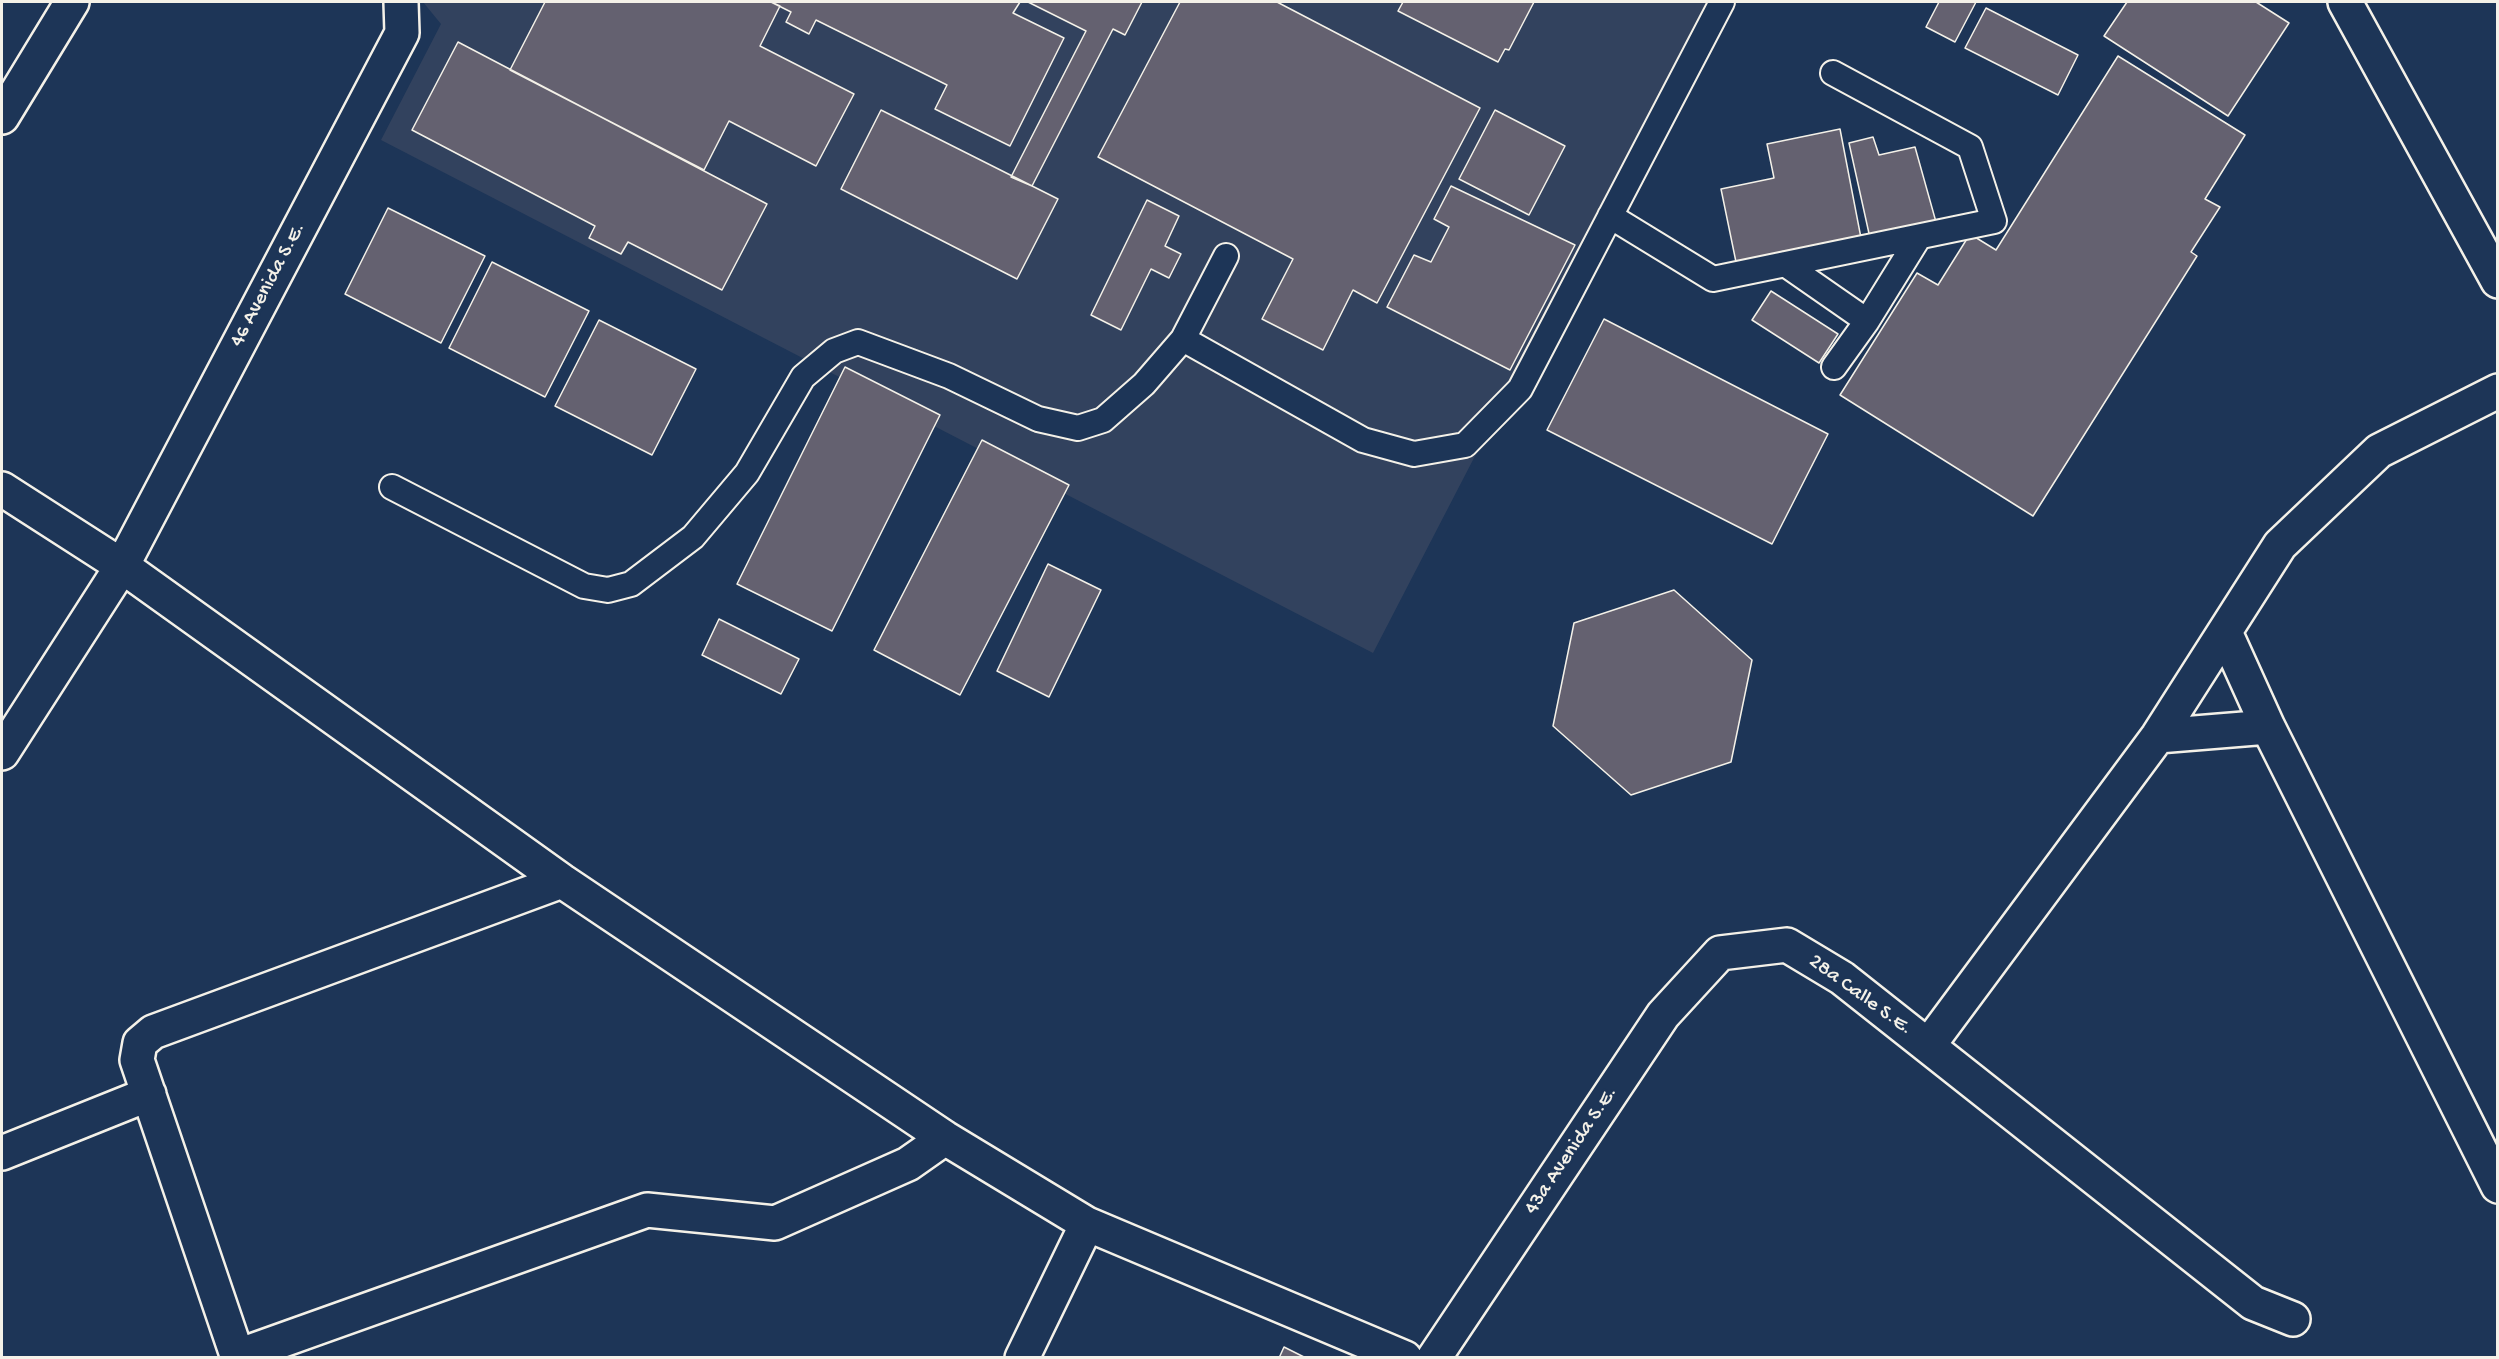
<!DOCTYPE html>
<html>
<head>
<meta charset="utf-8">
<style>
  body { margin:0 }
  #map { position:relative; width:2499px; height:1359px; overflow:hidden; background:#1d3557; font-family:"Gochi Hand",sans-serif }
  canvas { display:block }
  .frame { position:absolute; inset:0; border:3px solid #f4f1e8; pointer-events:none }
</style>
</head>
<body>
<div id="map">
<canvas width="2499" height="1359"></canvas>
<div class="frame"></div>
</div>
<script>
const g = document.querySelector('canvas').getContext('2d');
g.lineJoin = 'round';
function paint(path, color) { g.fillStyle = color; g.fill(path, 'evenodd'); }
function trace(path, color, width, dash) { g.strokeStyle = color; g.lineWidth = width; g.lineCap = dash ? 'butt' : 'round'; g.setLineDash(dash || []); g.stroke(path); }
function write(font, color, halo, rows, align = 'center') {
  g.font = font + ' "Gochi Hand",sans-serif'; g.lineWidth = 5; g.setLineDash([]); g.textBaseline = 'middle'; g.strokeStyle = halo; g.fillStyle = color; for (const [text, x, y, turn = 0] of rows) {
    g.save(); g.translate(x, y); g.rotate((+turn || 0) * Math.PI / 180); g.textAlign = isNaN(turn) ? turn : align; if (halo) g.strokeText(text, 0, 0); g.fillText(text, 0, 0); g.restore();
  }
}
paint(new Path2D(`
  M 423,2 L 1710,2 L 1373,653 L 381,140 L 441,24 Z`), '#32425e');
const building = new Path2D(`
  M 545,2 L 771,2 L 780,6 L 760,46 L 854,94 L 816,166 L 729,121 L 704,170 L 510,70 Z
  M 771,2 L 1020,2 L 1013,13 L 1064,38 L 1010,146 L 935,109 L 947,85 L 816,20 L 809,34 L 786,22 L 791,12 Z
  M 1028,2 L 1142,2 L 1125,35 L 1113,29 L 1032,186 L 1011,177 L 1086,31 Z
  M 1180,2 L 1277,2 L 1480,108 L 1377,303 L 1353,290 L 1323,350 L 1262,319 L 1293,259 L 1098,157 Z
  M 1403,2 L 1534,2 L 1509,50 L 1505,49 L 1498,62 L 1398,11 Z
  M 1939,2 L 1976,2 L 1955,42 L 1926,27 Z
  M 2127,2 L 2256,2 L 2289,23 L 2228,116 L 2104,36 Z
  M 1986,8 L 2078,55 L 2058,95 L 1965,48 Z
  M 458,42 L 767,204 L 722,290 L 628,242 L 621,254 L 589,238 L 595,226 L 412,130 Z
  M 2118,56 L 2245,135 L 2205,199 L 2220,207 L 2191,252 L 2197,256 L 2033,516 L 1840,395 L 1917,273 L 1938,285 L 1970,234 L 1996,250 Z
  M 881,110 L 1058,199 L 1017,279 L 841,189 Z
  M 1495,110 L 1565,146 L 1529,215 L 1459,179 Z
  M 1840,129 L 1861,238 L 1736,262 L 1721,189 L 1774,178 L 1767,144 Z
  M 1873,137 L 1879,155 L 1915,147 L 1936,222 L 1870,238 L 1849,143 Z
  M 1451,186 L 1575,245 L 1510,370 L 1387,307 L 1414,255 L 1431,262 L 1449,227 L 1434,219 Z
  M 1147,200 L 1179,216 L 1165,246 L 1181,254 L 1169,278 L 1151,269 L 1121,330 L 1091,315 Z
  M 388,208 L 485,256 L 441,343 L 345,294 Z
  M 492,262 L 589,311 L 545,397 L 449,348 Z
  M 1771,291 L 1838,334 L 1819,363 L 1752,320 Z
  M 1604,319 L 1828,434 L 1772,544 L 1547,430 Z
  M 599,320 L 696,369 L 652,455 L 555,406 Z
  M 845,367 L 940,415 L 832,631 L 737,584 Z
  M 982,440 L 1069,485 L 960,695 L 874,650 Z
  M 1048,564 L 1101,590 L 1049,697 L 997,671 Z
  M 1674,590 L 1752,660 L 1731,762 L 1631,795 L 1553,726 L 1574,623 Z
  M 719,619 L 799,659 L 781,694 L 702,655 Z
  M 1284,1347 L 1306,1358 L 1279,1358 Z`);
paint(building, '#646170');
trace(building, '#f4f1e8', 1.5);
const service = new Path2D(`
  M 1610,216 L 1713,279 L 1994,221 L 1970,147 L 1833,73
  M 1226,256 L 1183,339 L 1363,440 L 1414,454 L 1465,445 L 1520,389 L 1722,2
  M 1785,264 L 1867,321 L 1834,367
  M 1867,321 L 1919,237
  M 392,487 L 584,586 L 608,590 L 631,584 L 693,537 L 747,473 L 803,377 L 834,351 L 858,342 L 949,376 L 1038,419 L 1078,428 L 1103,420 L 1144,384 L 1183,339`);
const minor = new Path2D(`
  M 2345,2 L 2498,281
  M 2,489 L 122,566 L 562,881 L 945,1138 L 1087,1224 L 1405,1358
  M 2225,632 L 2268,727 L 2498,1186
  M 2158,736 L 2268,727
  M 2,753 L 122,566 L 402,33 L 401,2
  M 1928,1046 L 2158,736 L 2280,545 L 2379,451 L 2498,391
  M 2,1153 L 149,1094
  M 238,1356 L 647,1210 L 775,1223 L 908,1164 L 945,1138
  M 238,1358 L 137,1060 L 140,1043 L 153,1032 L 562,881
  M 1022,1358 L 1087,1224
  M 1434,1358 L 1663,1015 L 1720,953 L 1787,945 L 1842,978 L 2253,1303 L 2293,1319`);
const tertiary = new Path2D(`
  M 2,117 L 72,2`);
trace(service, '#f4f1e8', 28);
trace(minor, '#f4f1e8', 38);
trace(tertiary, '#f4f1e8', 38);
trace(service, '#1d3557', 24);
trace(minor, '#1d3557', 33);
trace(tertiary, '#1d3557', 33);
write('21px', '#f4f1e8', '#1d3557', [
  ["46 Avenida S.E.",269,285,-62],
  ["28a Calle S.E.",1860,996,36],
  ["43a Avenida S.E.",1572,1151,-56]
]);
</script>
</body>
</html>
